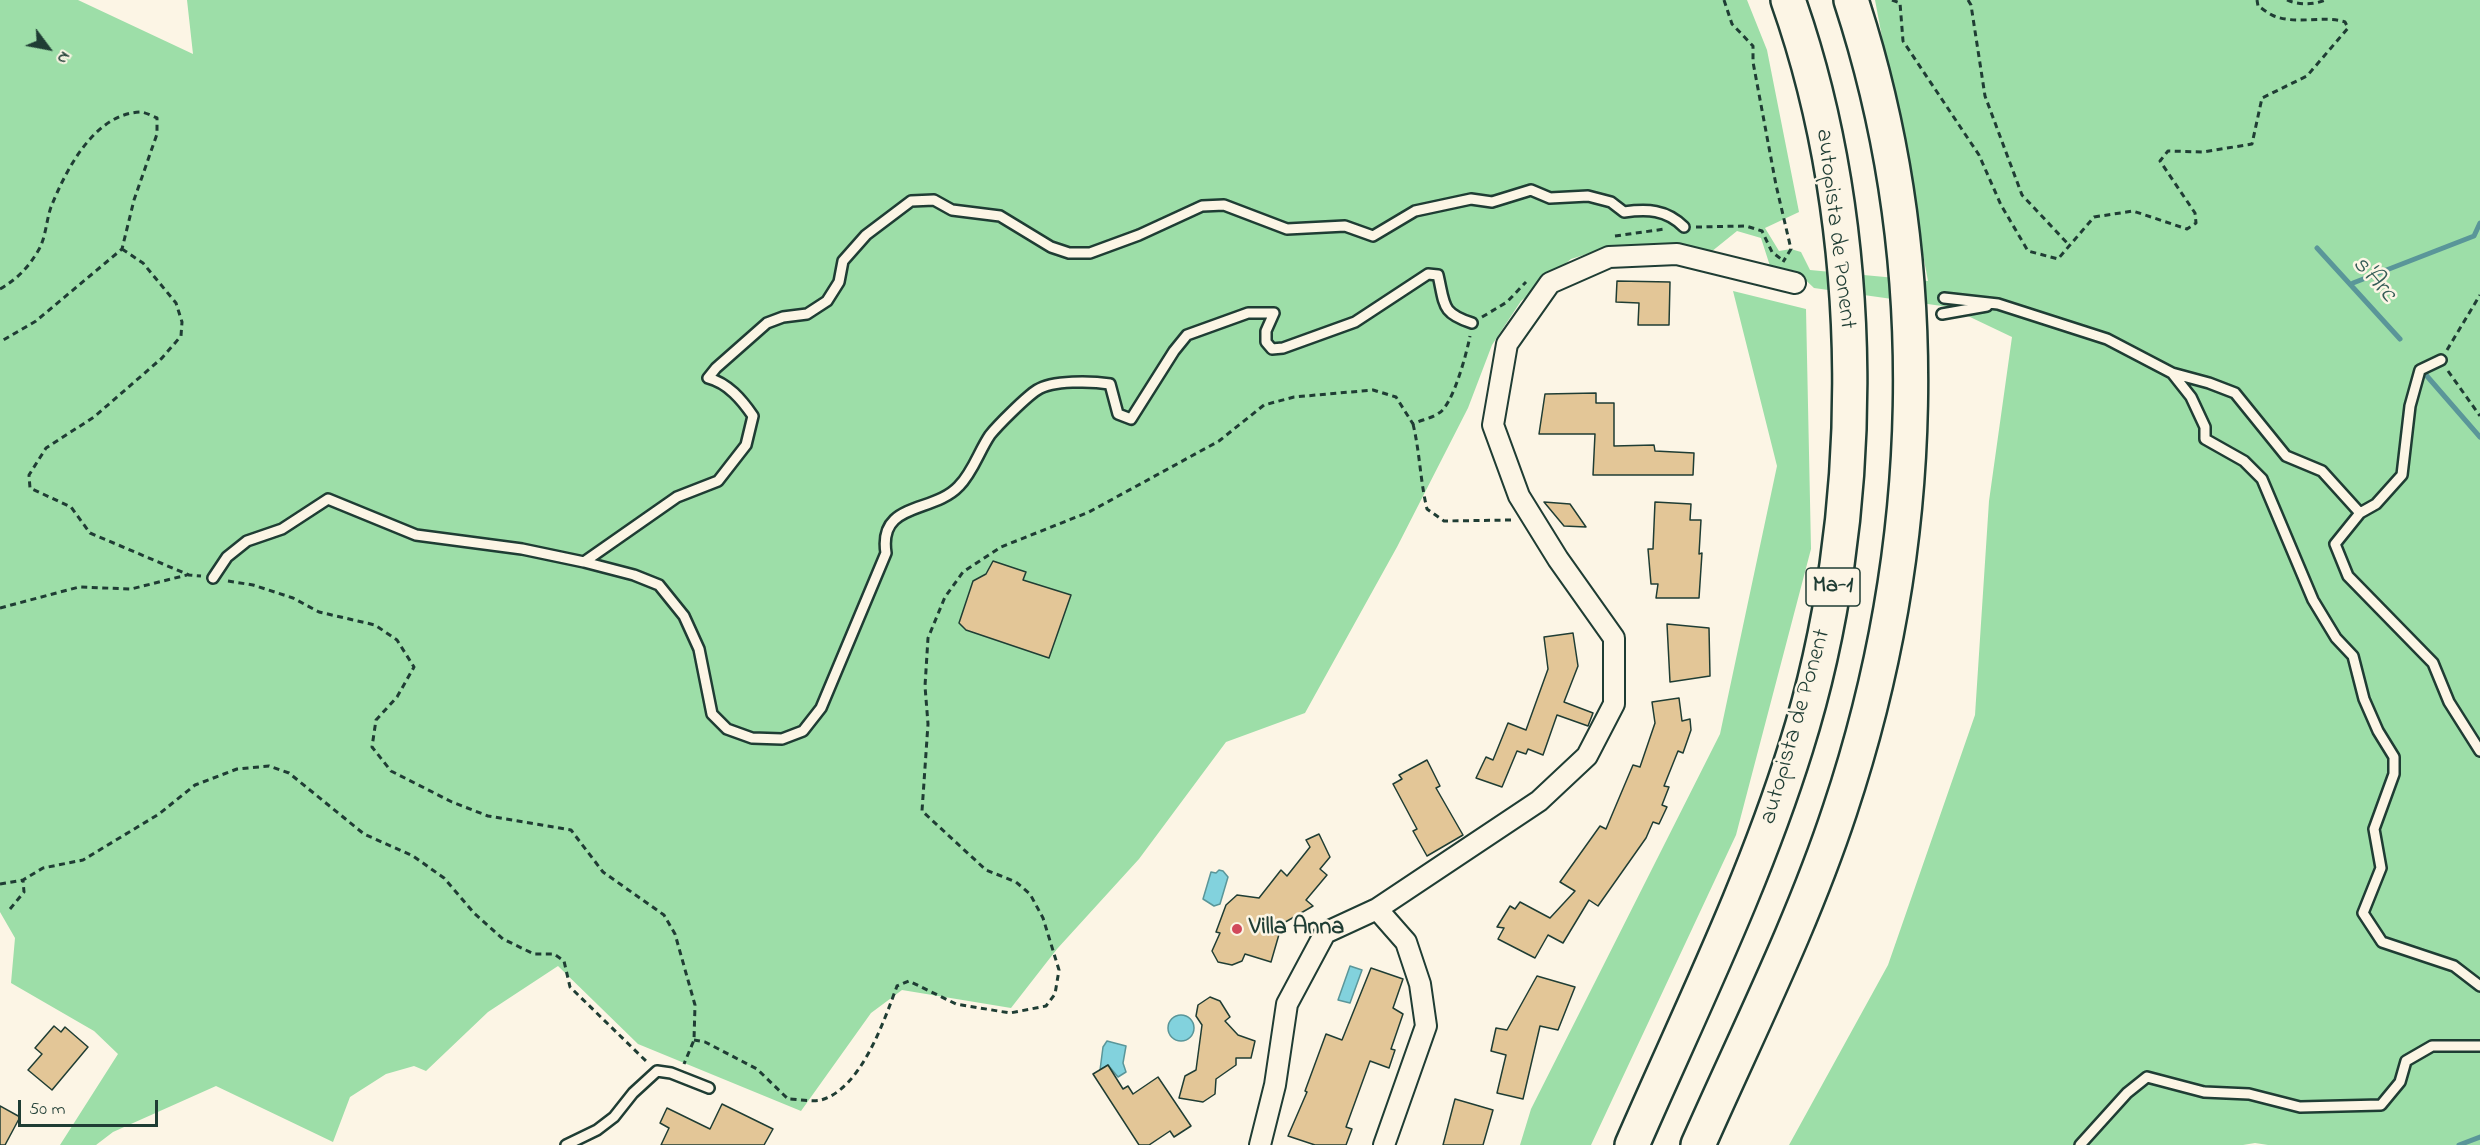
<!DOCTYPE html>
<html>
<head>
<meta charset="utf-8">
<style>
  body { margin:0 }
  #map { position:relative; width:2480px; height:1145px; overflow:hidden; background:#fcf5e5; font-family:"Indie Flower",sans-serif }
  canvas { display:block }
  .north { position:absolute; left:18px; top:18px; width:60px; height:60px; -webkit-text-stroke:4px #fcf5e5; paint-order:stroke; rotate:122deg; font-size:16px; font-weight:700; line-height:24px; text-align:center; color:#1f3d34 }
  .north::after { content:''; display:block; margin:auto; width:21px; height:27px; background:#1f3d34; clip-path:polygon(50% 0,100% 100%,50% 72%,0 100%) }
  .scale { position:absolute; left:18px; top:1100px; width:140px; height:27px; box-sizing:border-box; border:3px solid #1f3d34; border-top:0; padding-left:8px; font-size:18px; line-height:21px; white-space:nowrap; color:#1f3d34; -webkit-text-stroke:4px #fcf5e5; paint-order:stroke }
</style>
</head>
<body>
<div id="map">
<canvas width="2480" height="1145"></canvas>
<div class="north">N</div>
<div class="scale">50 m</div>
</div>
<script>
const g = document.querySelector('canvas').getContext('2d');
g.lineJoin = 'round';
function paint(path, color) { g.fillStyle = color; g.fill(path, 'evenodd'); }
function trace(path, color, width, dash) { g.strokeStyle = color; g.lineWidth = width; g.lineCap = dash ? 'butt' : 'round'; g.setLineDash(dash || []); g.stroke(path); }
function write(font, color, halo, rows, align = 'center') {
  g.font = font + ' "Indie Flower",sans-serif'; g.lineWidth = 5; g.setLineDash([]); g.textBaseline = 'middle'; g.strokeStyle = halo; g.fillStyle = color; for (const [text, x, y, turn = 0] of rows) {
    g.save(); g.translate(x, y); g.rotate((+turn || 0) * Math.PI / 180); g.textAlign = isNaN(turn) ? turn : align; if (halo) g.strokeText(text, 0, 0); g.fillText(text, 0, 0); g.restore();
  }
}
paint(new Path2D(`
  M 0,0 L 78,0 L 193,54 L 187,0 L 1747,0 L 1767,50 L 1799,212 L 1765,228 L 1779,251 L 1791,249 L 1801,252 L 1810,270 L 1928,281 L 1875,0 L 2480,0 L 2480,1145 L 2268,1145 L 2255,1143 L 2243,1145 L 1789,1145 L 1888,965 L 1975,715 L 1989,501 L 2012,337 L 1949,307 L 1814,288 L 1796,271 L 1770,266 L 1761,238 L 1737,231 L 1711,252 L 1668,245 L 1616,245 L 1571,259 L 1521,301 L 1492,345 L 1468,408 L 1397,547 L 1305,713 L 1226,742 L 1139,859 L 1057,949 L 1011,1008 L 902,990 L 871,1013 L 801,1111 L 638,1044 L 558,966 L 488,1012 L 426,1071 L 414,1066 L 386,1074 L 350,1097 L 333,1142 L 216,1086 L 113,1132 L 96,1145 L 60,1145 L 118,1054 L 94,1031 L 11,983 L 15,938 L 0,912 Z
  M 1733,291 L 1806,309 L 1811,549 L 1736,835 L 1591,1145 L 1520,1145 L 1531,1109 L 1720,734 L 1777,466 Z`), '#9ddea8');
const water = new Path2D(`
  M 1219,870 L 1223,871 L 1228,877 L 1220,904 L 1214,906 L 1203,899 L 1211,872 L 1216,873 Z
  M 1350,966 L 1362,970 L 1350,1003 L 1338,1000 Z
  M1168 1028a13 13 0 1 1 26 0a13 13 0 1 1-26 0Z
  M 1107,1041 L 1126,1046 L 1123,1063 L 1126,1072 L 1118,1077 L 1108,1065 L 1100,1070 L 1103,1047 Z`);
paint(water, '#82d2dd');
trace(water, '#5a9699', 1.5);
trace(new Path2D(`
  M 2317,248 L 2400,339
  M 2353,283 L 2474,236 L 2480,223
  M 2426,375 L 2480,437
  M 2459,1145 L 2480,1137`), '#5a9699', 5);
const building = new Path2D(`
  M 1617,281 L 1670,282 L 1669,325 L 1638,325 L 1639,303 L 1616,302 Z
  M 1596,393 L 1596,403 L 1614,403 L 1614,446 L 1654,445 L 1655,451 L 1694,453 L 1693,475 L 1593,475 L 1595,434 L 1539,434 L 1545,394 Z
  M 1544,502 L 1570,504 L 1586,527 L 1564,526 Z
  M 1655,502 L 1691,504 L 1690,520 L 1701,520 L 1699,554 L 1702,553 L 1699,598 L 1656,598 L 1658,584 L 1651,584 L 1648,549 L 1653,549 Z
  M 993,561 L 1026,572 L 1023,580 L 1071,595 L 1049,658 L 966,630 L 959,623 L 973,581 L 986,574 Z
  M 1667,624 L 1709,628 L 1710,676 L 1670,682 Z
  M 1573,633 L 1578,666 L 1564,702 L 1593,713 L 1588,726 L 1557,715 L 1543,755 L 1528,749 L 1526,754 L 1517,751 L 1502,787 L 1476,778 L 1486,757 L 1493,760 L 1508,723 L 1526,730 L 1548,669 L 1544,637 Z
  M 1679,698 L 1682,721 L 1690,719 L 1691,730 L 1683,753 L 1678,751 L 1664,786 L 1669,787 L 1662,805 L 1667,807 L 1659,824 L 1653,822 L 1646,838 L 1598,906 L 1589,900 L 1563,943 L 1548,935 L 1535,958 L 1498,939 L 1504,928 L 1497,927 L 1510,906 L 1515,909 L 1520,902 L 1550,918 L 1575,891 L 1560,882 L 1600,826 L 1606,829 L 1633,765 L 1640,767 L 1655,723 L 1652,702 Z
  M 1427,760 L 1440,786 L 1436,788 L 1463,835 L 1427,856 L 1413,831 L 1417,829 L 1393,784 L 1402,779 L 1399,775 Z
  M 1319,834 L 1330,857 L 1320,869 L 1327,875 L 1306,900 L 1313,906 L 1282,924 L 1271,962 L 1245,954 L 1242,961 L 1232,965 L 1218,962 L 1212,951 L 1220,933 L 1216,932 L 1226,905 L 1237,895 L 1259,898 L 1281,870 L 1287,876 L 1310,847 L 1306,840 Z
  M 1371,968 L 1403,979 L 1393,1008 L 1403,1014 L 1391,1049 L 1395,1050 L 1389,1068 L 1370,1061 L 1346,1127 L 1352,1129 L 1346,1145 L 1315,1145 L 1288,1136 L 1307,1092 L 1305,1091 L 1326,1034 L 1342,1040 Z
  M 1537,976 L 1575,987 L 1558,1030 L 1540,1026 L 1523,1099 L 1497,1093 L 1506,1055 L 1491,1051 L 1496,1028 L 1507,1030 Z
  M 1210,997 L 1220,1001 L 1230,1017 L 1225,1021 L 1238,1035 L 1255,1041 L 1251,1058 L 1236,1058 L 1236,1065 L 1216,1079 L 1215,1094 L 1203,1102 L 1179,1098 L 1185,1076 L 1196,1070 L 1202,1025 L 1196,1016 L 1198,1005 Z
  M 54,1026 L 61,1032 L 65,1027 L 88,1047 L 52,1090 L 28,1070 L 42,1054 L 35,1048 Z
  M 1108,1065 L 1123,1089 L 1128,1086 L 1133,1094 L 1158,1077 L 1191,1126 L 1174,1137 L 1170,1131 L 1149,1145 L 1139,1145 L 1093,1074 Z
  M 1455,1099 L 1493,1110 L 1483,1145 L 1443,1145 Z
  M 722,1104 L 773,1129 L 764,1145 L 661,1145 L 669,1128 L 660,1123 L 667,1108 L 710,1129 Z
  M 0,1106 L 20,1117 L 5,1145 L 0,1145 Z`);
paint(building, '#e3c697');
trace(building, '#1f3d34', 1.5);
const lane = new Path2D(`
  M 1944,298 L 1998,304 L 2107,339 L 2172,373 L 2191,397 L 2205,427 L 2205,439 L 2244,461 L 2262,479 L 2313,600 L 2336,638 L 2353,656 L 2364,699 L 2378,731 L 2394,757 L 2394,774 L 2374,829 L 2381,868 L 2363,913 L 2382,942 L 2454,966 L 2480,986
  M 1942,314 L 1987,306
  M 2172,373 L 2209,383 L 2235,393 L 2286,456 L 2322,471 L 2360,513 L 2376,504 L 2402,475 L 2410,406 L 2420,370 L 2441,360
  M 2360,513 L 2335,544 L 2348,576 L 2433,663 L 2449,702 L 2480,751
  M 584,562 L 634,575 L 659,585 L 684,616 L 699,649 L 712,714 L 727,729 L 752,738 L 782,739 L 803,731 L 821,708 L 886,553 C 878,501 933,514 959,486 C 973,472 979,451 990,435 C 998,425 1026,397 1037,390 C 1052,380 1092,381 1110,384 L 1118,414 L 1131,419 L 1174,351 L 1187,335 L 1248,313 L 1274,313 L 1266,331 L 1266,342 L 1272,349 L 1283,348 L 1355,322 L 1428,274 L 1438,275 C 1445,305 1441,313 1472,323
  M 213,578 L 227,557 L 247,541 L 282,529 L 328,499 L 416,535 L 522,549 L 584,562 L 677,497 L 718,481 L 746,445 L 753,416 C 742,400 728,383 708,378 L 716,368 L 767,323 L 783,317 L 807,314 L 827,301 L 839,282 L 843,261 L 866,235 L 911,201 L 934,200 L 952,210 L 1000,216 L 1051,247 L 1069,253 L 1090,253 L 1139,235 L 1202,206 L 1224,205 L 1287,229 L 1345,226 L 1373,236 L 1415,211 L 1471,199 L 1492,202 L 1531,190 L 1550,198 L 1588,196 L 1611,202 L 1624,212 C 1647,209 1666,209 1684,227
  M 566,1145 L 597,1130 L 614,1117 L 633,1093 L 657,1071 L 671,1073 L 709,1088
  M 2080,1145 L 2127,1093 L 2147,1077 L 2204,1092 L 2249,1094 L 2300,1107 L 2381,1105 L 2400,1082 L 2406,1061 L 2432,1046 L 2480,1046`);
const street = new Path2D(`
  M 1377,909 L 1406,942 L 1420,984 L 1426,1026 L 1384,1145
  M 1260,1145 L 1275,1085 L 1287,1004 L 1325,933 L 1377,909 L 1539,801 L 1587,756 L 1614,704 L 1614,638 L 1558,559 L 1519,496 L 1493,425 L 1507,344 L 1550,283 L 1609,257 L 1677,254 L 1795,283`);
const highway = new Path2D(`
  M 1632,1145 C 1689,1014 1753,885 1796,747 C 1869,516 1869,229 1788,0
  M 1698,1145 C 1747,1034 1802,925 1840,810 C 1927,549 1937,263 1851,0`);
trace(lane, '#1f3d34', 14);
trace(street, '#1f3d34', 24);
trace(highway, '#1f3d34', 38);
trace(new Path2D(`
  M 1724,0 L 1732,24 L 1753,46 L 1753,62 L 1776,185 L 1791,249 L 1783,262
  M 1892,0 L 1900,3 L 1903,41 L 1979,155 L 2001,205 L 2028,251 L 2058,259 L 2094,217 L 2133,211 L 2187,229 L 2196,223 L 2195,213 L 2160,161 L 2168,151 L 2203,152 L 2252,144 L 2262,98 L 2307,76 L 2348,28 L 2345,22 C 2323,15 2297,25 2274,16 C 2269,14 2263,9 2258,6 L 2257,0
  M 1968,0 L 1971,5 L 1985,96 L 2022,195 L 2069,245
  M 2287,0 C 2298,5 2314,5 2325,0
  M 1696,227 L 1746,226 L 1762,231 L 1772,252 L 1781,259
  M 1615,236 L 1665,229
  M 122,249 L 143,263 L 176,303 L 182,322 L 181,336 L 162,358 L 94,417 L 46,448 L 29,475 L 30,488 L 71,507 L 90,533 L 189,575 L 201,576
  M 0,289 C 17,279 28,268 38,251 C 46,238 46,221 51,207 C 66,170 94,114 140,112 C 145,112 152,116 157,118 L 157,134 L 134,200 L 122,249 L 36,321 L 0,342
  M 1482,317 L 1507,302 L 1526,282
  M 2447,350 L 2480,295
  M 2448,371 L 2480,416
  M 1413,424 C 1420,453 1420,480 1427,509 L 1444,521 L 1512,520
  M 228,581 L 253,585 L 293,598 L 319,612 L 375,625 L 397,640 L 414,667 L 397,697 L 376,720 L 372,747 L 391,771 L 452,802 L 488,816 L 571,830 L 603,872 L 664,915 L 675,934 L 695,1005 L 694,1040 L 684,1064
  M 0,608 L 79,587 L 131,589 L 187,575
  M 0,884 L 23,880 L 43,868 L 83,860 L 159,814 L 195,785 L 237,769 L 269,766 L 289,773 L 364,834 L 413,856 L 444,878 L 474,913 L 503,939 L 534,954 L 554,954 L 564,961 L 570,987 L 647,1062
  M 10,909 L 24,892 L 23,880
  M 694,1040 L 705,1042 L 757,1069 L 788,1099 C 797,1099 812,1102 821,1100 C 861,1089 884,1021 897,986 L 909,981 L 956,1004 L 1010,1013 L 1046,1006 L 1055,994 L 1059,970 L 1043,918 L 1030,894 L 1016,882 L 986,870 L 922,811 L 928,724 L 925,686 L 928,638 L 945,597 L 963,572 L 1001,547 L 1089,512 L 1219,441 L 1264,405 L 1294,397 L 1373,390 L 1396,397 L 1413,424 C 1421,420 1432,418 1439,413 C 1453,405 1467,352 1470,336`), '#1f3d34', 3, [6, 4.5]);
trace(lane, '#fcf5e5', 9);
trace(street, '#fcf5e5', 20);
trace(highway, '#fcf5e5', 33);
for (const [x, y, r, color] of [
  [1237,929,6,"#d1495b"]
]) { const dot = new Path2D(); dot.arc(x, y, r, 0, 2 * Math.PI); g.fillStyle = color; g.fill(dot); trace(dot, '#fcf5e5', 2); }
for (const [x, y, w] of [
  [1833,587,54]
]) { const box = new Path2D(); box.roundRect(x - w / 2, y - 19, w, 38, 4.5); g.fillStyle = '#fcf5e5'; g.fill(box); trace(box, '#1f3d34', 1.5); }
write('bold 22px', '#1f3d34', null, [
  ["Ma-1",1833,587]
]);
write('24px', '#1f3d34', '#fcf5e5', [
  ["autopista de Ponent",1834,229,83],
  ["autopista de Ponent",1797,727,-74]
]);
write('bold 24px', '#1f3d34', '#fcf5e5', [
  ["Villa Anna",1249,929]
], 'left');
write('italic 26px', '#335b56', '#fcf5e5', [
  ["s'Arc",2373,280,48]
]);
</script>
</body>
</html>
